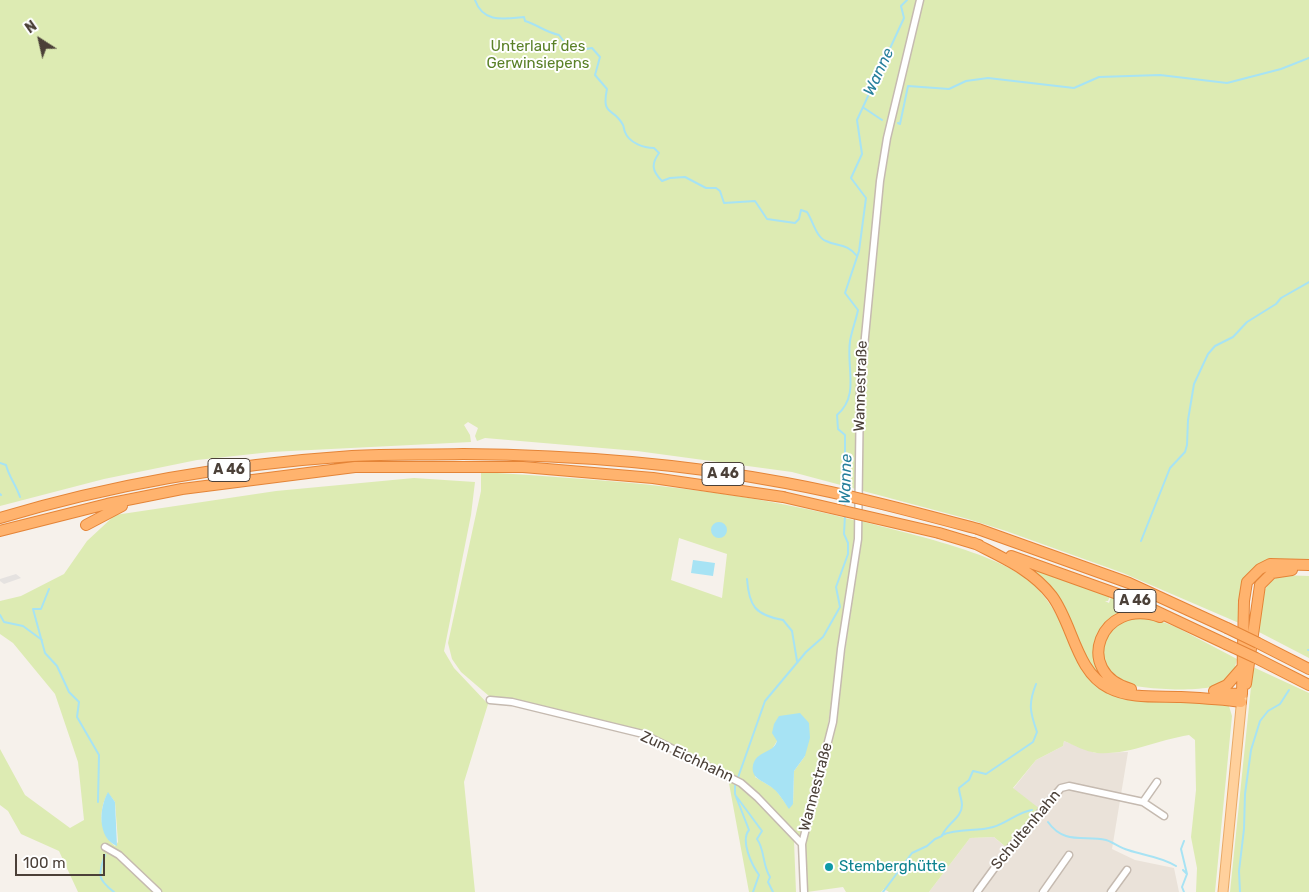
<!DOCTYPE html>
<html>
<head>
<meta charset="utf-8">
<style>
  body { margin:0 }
  #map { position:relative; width:1309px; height:892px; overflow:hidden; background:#f6f1eb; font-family:Rubik,sans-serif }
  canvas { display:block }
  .north { position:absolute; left:15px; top:15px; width:50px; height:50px; -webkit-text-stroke:4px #fff; paint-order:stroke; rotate:325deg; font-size:14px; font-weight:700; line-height:20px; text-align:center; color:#4b4038 }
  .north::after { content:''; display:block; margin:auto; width:18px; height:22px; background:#4b4038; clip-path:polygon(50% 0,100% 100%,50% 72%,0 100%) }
  .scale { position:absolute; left:15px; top:854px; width:90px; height:22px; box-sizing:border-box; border:2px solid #4b4038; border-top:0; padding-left:6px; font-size:15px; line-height:18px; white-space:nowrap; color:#4b4038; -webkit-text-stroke:4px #fff; paint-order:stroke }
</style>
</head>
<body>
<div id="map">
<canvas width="1309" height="892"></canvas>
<div class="north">N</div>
<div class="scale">100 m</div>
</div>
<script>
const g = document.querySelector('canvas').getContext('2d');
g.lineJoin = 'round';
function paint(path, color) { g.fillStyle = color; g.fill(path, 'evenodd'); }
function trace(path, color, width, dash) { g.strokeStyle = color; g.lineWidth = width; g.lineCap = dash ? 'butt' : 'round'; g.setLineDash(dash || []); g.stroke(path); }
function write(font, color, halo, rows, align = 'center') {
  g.font = font + ' Rubik,sans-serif'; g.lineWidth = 4; g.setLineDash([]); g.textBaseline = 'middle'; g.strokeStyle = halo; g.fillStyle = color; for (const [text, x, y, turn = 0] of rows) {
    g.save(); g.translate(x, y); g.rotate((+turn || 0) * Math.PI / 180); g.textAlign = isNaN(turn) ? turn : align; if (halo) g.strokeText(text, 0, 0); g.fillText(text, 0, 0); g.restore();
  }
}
paint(new Path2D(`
  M 1064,741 L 1095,753 L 1128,752 L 1112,849 L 1135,860 L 1174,868 L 1179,892 L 929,892 L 970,838 L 994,837 L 1010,851 L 1035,825 L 1043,812 L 1013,789 L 1036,760 L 1063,746 Z`), '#eae2d9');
paint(new Path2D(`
  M 0,0 L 1309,0 L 1309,562 L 1276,559 L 1262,564 L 1249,572 L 1242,582 L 1239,623 L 1123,573 L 1006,531 L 968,519 L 792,472 L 637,451 L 485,438 L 477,441 L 475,436 L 478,428 L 468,422 L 464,425 L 470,435 L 471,442 L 271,452 L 197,460 L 104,479 L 0,506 Z
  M 481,472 C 609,480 732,488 857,521 L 824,753 L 800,841 L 757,794 L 644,732 L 489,696 L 461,672 L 452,659 L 448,643 L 481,491 ZM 679,538 L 727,554 L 722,598 L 671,580 ZM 777,741 L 805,756 L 794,771 L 793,804 L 786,804 L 775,789 L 755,777 Z
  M 414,478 L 475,482 L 471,515 L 444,651 L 454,668 L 488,704 L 464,782 L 475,892 L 78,892 L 59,851 L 21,834 L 8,811 L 0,805 L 0,749 L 25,795 L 70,828 L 84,820 L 78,762 L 55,694 L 13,643 L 0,634 L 0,601 L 21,596 L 64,574 L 87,541 L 115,515 L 276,491 ZM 108,793 L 115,802 L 118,842 L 115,846 C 99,833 98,810 108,793 Z
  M 861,521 C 908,534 1002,553 1035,586 C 1054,605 1062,627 1076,650 C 1086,665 1101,679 1113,693 L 1202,699 L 1229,706 L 1232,716 L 1215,892 L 1196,892 L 1197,868 L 1191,837 L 1196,790 L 1195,740 L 1189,735 C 1157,740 1130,755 1097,753 C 1086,752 1074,745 1064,741 L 1063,746 L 1036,760 L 1013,788 L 1040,809 L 1007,848 L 994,837 L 970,838 L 929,892 L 889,892 L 884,889 L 881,892 L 846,892 L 843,887 L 807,892 L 804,844 L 832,739 L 856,577 Z
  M 1019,562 L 1110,596 L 1108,601 L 1105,601 L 1109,603 L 1111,597 L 1143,611 L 1124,613 L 1096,649 L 1114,687 L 1092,670 L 1073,627 Z
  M 1280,575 L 1309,576 L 1309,658 L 1257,631 C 1260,607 1257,589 1280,575 Z
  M 1125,618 L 1155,619 L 1176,627 L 1237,659 C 1235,666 1234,676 1228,681 C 1213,694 1138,690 1120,682 C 1113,679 1107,668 1102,662 L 1105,635 Z
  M 1253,667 L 1309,693 L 1309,892 L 1230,892 Z
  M 728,778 L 756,798 L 794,841 L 796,892 L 749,892 Z`), '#ddebb3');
paint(new Path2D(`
  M 16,574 L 21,578 L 4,584 L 0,581 L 0,579 Z`), '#e5e2e0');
paint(new Path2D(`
  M711 530a8 8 0 1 1 16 0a8 8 0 1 1-16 0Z
  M 693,560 L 715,563 L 713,576 L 691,573 Z
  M 800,713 L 809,723 L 810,738 L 805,756 L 794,771 L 793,804 L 789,809 C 785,803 780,795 775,790 C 766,781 750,780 753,765 C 757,750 773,754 777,741 L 772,733 L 774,724 L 779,716 Z
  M 108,792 L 115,802 L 117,846 C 97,838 99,808 108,792 Z`), '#a7e3f4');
trace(new Path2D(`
  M 475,0 C 483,23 503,19 524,17 L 525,21 C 538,25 545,32 559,35 L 565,43 L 575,51 L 592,48 L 600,57 L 595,75 L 607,89 C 601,117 614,107 623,125 C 624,127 624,130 625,132 C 629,143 644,148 654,148 L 659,153 C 651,164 652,171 662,181 L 670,178 L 685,177 L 706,188 L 716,188 L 720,191 L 724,203 L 755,201 L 767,219 L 795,223 L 799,219 L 801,210 L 807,212 C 813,221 816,237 826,241 C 838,247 847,243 857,256
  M 864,108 L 882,120
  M 898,123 L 900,124 L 908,86 L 949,89 L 966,81 L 988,78 L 1074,88 L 1099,77 L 1160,75 L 1227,83 L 1281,69 L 1309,58
  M 0,463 L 6,465 C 9,477 16,485 20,497
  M 845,491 L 845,435 L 838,429 L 837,415 C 860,395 846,368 850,341 C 852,330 856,320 858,310 L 845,293 L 859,251 L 866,198 L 851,178 L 862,154 L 857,120 L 904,18 L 901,6 L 907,0
  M 0,494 L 1,495
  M 845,508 L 845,498
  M 1141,541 L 1170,468 L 1185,452 L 1187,445 L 1188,420 L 1194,384 L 1208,354 L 1215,346 L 1233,337 L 1247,322 L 1276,304 L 1281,298 L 1309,282
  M 747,579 C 749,606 755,615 783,620 L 792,631 L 797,661
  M 49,589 L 41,609 L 33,609 L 45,653 L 57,666 L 69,692 L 79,702 L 77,717 L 99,755 L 98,802
  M 0,615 L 4,622 L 23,626 L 42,640
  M 1308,650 L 1309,650
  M 736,796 L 762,831 L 757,839 C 765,850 762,864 770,877 L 768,882 L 773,892
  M 1048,822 C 1064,845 1085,835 1106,840 C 1113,842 1120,848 1128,850 C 1145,856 1160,856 1176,866
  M 942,835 C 959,828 976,832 993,827 C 1007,823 1018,812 1032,810
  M 105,855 C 98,875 97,879 114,892
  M 1183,870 L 1187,874 L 1181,849 L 1184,841
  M 753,892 L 759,875 C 752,865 740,841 749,830 L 735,794 L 735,786 L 765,701 L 806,652 L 823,637 L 840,607 L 836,587 L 848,554 L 848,543 L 844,534 L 845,515
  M 883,892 L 912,853 L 927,846 L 935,839 L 942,836 C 946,824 962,818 962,805 C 962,799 959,794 959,788 L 969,780 L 973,771 L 986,774 L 1033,742 L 1037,732 C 1030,712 1028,704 1036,684
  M 1184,892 L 1182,887 L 1187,874
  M 1240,892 L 1239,871 L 1244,829 L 1245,794 L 1251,750 L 1260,721 L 1268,711 L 1280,704 L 1289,690`), '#a7e3f4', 2);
const minor = new Path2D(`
  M 490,700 L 512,702 L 643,734 L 741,783 L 757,797 L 802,844
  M 1143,802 L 1157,782
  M 105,847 L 119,855 L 158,892
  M 804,892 L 802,844 L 833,722 L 841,649 L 858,539 L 860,389 L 880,181 L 887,138 L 920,0
  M 977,892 L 1004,855 L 1061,788 L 1069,786 L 1143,802 L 1164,816
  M 1043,892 L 1069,855
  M 1111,892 L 1127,870`);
const major = new Path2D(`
  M 1223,892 L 1242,697`);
const highway = new Path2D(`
  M 0,518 C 113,484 234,464 352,456 C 389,454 426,455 463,454
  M 86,525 L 122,506
  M 978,529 L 1129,583 L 1227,628
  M 0,531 L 107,504 L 182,489 L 355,467 L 523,467 L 653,478 L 783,497
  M 939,533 L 979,545
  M 974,543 C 1003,558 1032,570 1052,596 C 1073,624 1076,672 1109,688 C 1130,699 1158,696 1181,697 C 1201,698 1221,699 1241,702
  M 1011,556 L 1126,597 L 1226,644
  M 1258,643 L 1309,669
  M 1256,658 L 1309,685
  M 1246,684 L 1260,585 L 1272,573 L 1292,570
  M 1131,689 C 1072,673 1100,596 1160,617
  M 1214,691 L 1227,685 L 1241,669
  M 1218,693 L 1242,694
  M 1242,694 L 1244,601 L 1247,582 L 1260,569 L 1270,564 L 1309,565`);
trace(minor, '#c5bab0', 9);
trace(major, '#e9a966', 11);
trace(highway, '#e48437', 12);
trace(minor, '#fff', 6);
trace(major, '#ffd09c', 9);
trace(highway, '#ffb36e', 10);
const highwayBridge = new Path2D(`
  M 463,454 C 571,455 680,463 786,483 C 851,495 914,512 978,529
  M 783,497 L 939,533
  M 1227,628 L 1258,643
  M 1226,644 L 1256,658`);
trace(highwayBridge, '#e48437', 12, []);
trace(highwayBridge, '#ffb36e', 10);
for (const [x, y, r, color] of [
  [829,867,5,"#0f9aa8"]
]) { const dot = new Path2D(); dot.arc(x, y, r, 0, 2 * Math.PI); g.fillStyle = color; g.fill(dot); trace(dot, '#fff', 2); }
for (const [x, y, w] of [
  [229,470,42],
  [723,474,42],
  [1135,601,42]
]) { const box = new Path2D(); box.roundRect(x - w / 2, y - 11.5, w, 23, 4); g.fillStyle = '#fff'; g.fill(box); trace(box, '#4b4038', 1); }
write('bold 14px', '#4b4038', null, [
  ["A 46",229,470],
  ["A 46",723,474],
  ["A 46",1135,601]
]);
write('15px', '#5a8128', '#fff', [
  ["Unterlauf des",538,47],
  ["Gerwinsiepens",538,64]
]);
write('15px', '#4b4038', '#fff', [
  ["Wannestraße",861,386,-88],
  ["Zum Eichhahn",687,757,25],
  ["Wannestraße",816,787,-75],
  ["Schultenhahn",1026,830,-50]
]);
write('15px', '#0d838f', '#fff', [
  ["Stemberghütte",839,867]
], 'left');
write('italic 16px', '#267f9b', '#fff', [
  ["Wanne",879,72,-65],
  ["Wanne",846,479,-88]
]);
</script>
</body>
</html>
